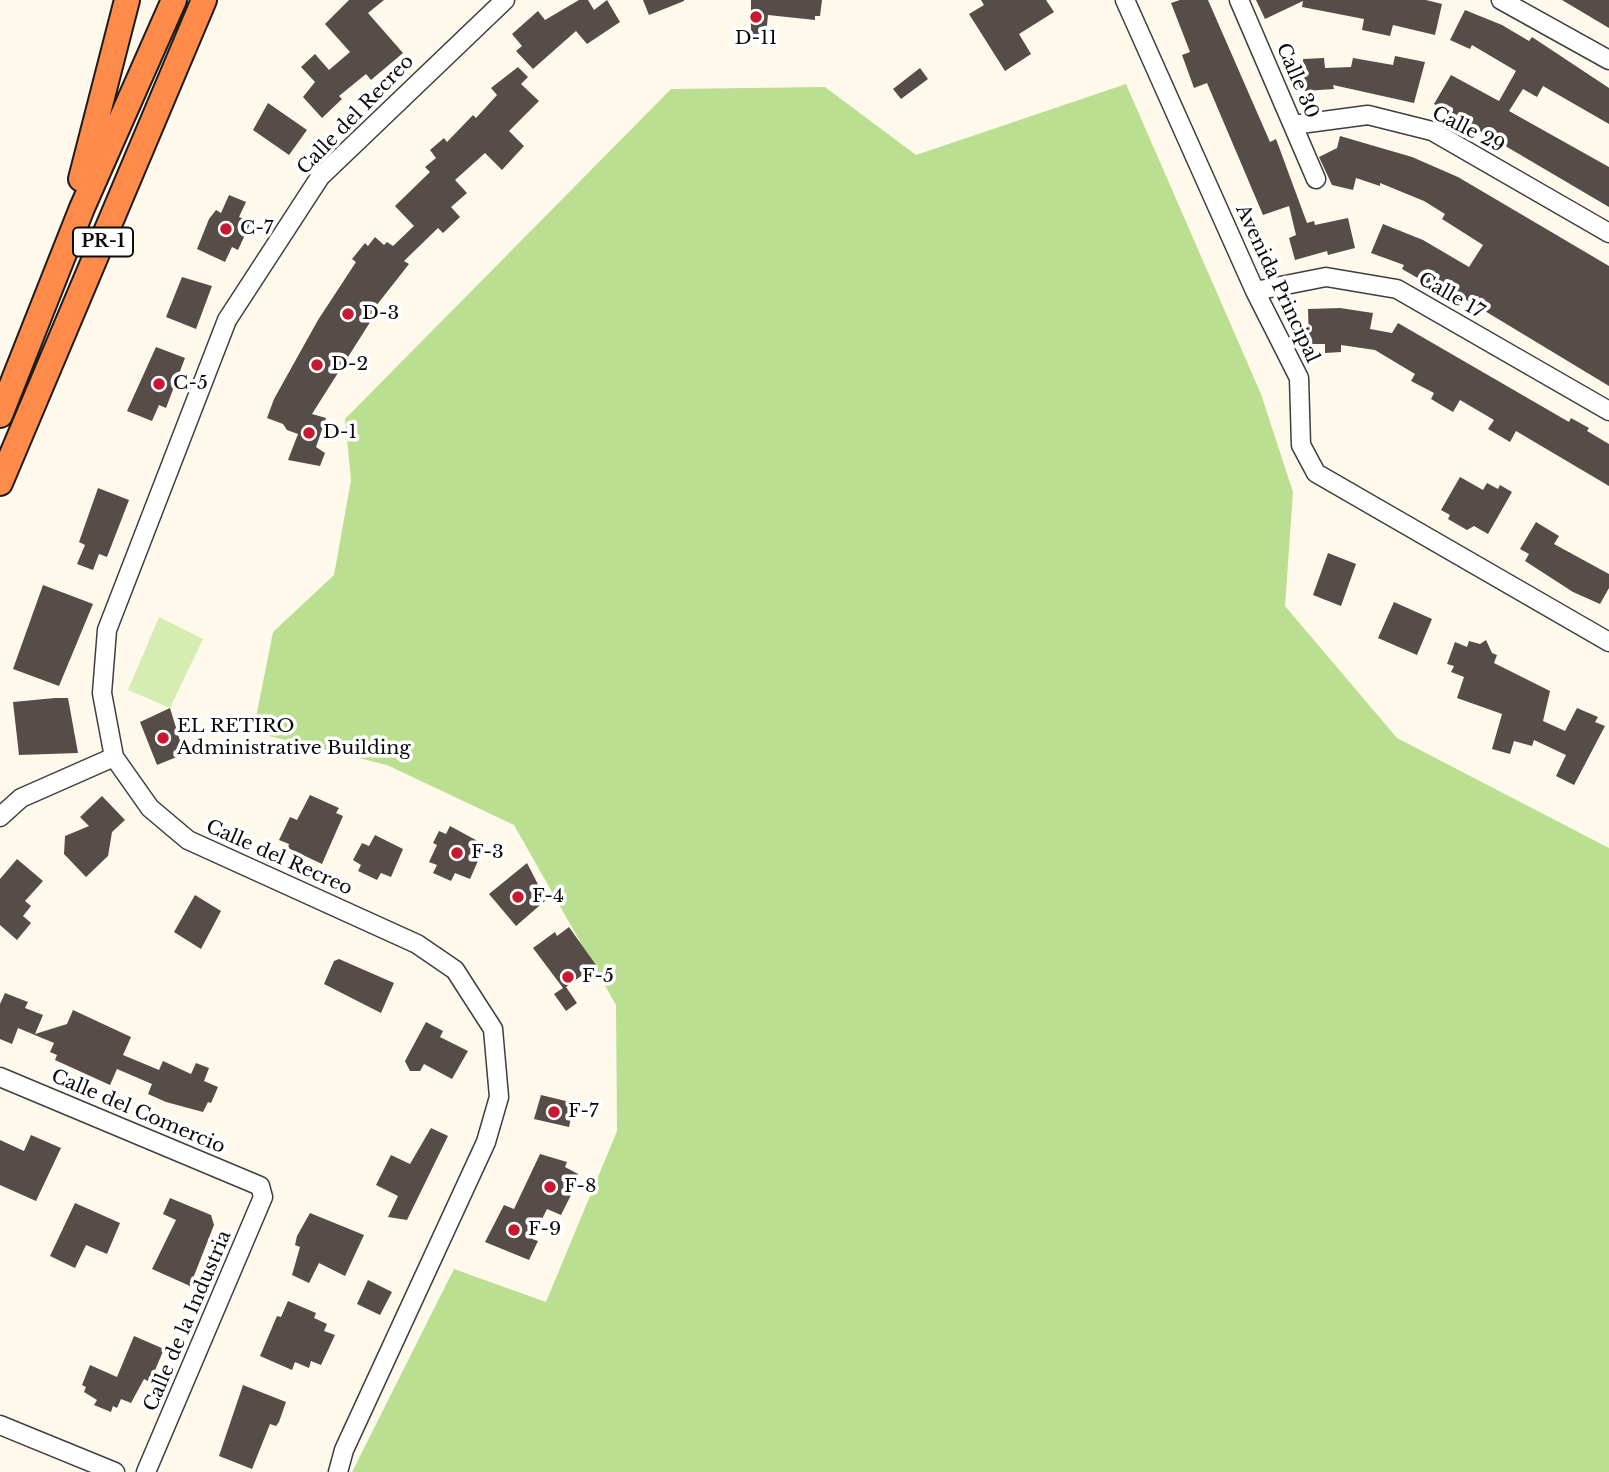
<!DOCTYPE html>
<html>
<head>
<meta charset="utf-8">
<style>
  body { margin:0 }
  canvas { display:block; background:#fff9ec }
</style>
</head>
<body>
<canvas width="1609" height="1472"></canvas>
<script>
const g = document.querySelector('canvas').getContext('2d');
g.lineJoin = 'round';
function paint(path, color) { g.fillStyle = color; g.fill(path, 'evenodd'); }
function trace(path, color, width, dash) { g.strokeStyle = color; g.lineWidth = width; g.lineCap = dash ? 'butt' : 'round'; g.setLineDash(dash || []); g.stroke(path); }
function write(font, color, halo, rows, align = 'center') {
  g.font = font + ' "Libre Baskerville",serif'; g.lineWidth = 7; g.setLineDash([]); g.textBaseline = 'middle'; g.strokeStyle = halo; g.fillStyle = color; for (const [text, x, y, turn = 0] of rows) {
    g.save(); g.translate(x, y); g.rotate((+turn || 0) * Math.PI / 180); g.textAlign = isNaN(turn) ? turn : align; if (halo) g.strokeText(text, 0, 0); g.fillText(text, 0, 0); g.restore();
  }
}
paint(new Path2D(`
  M 159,617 L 203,639 L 170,708 L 128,690 Z`), '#d6edb2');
paint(new Path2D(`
  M 1126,84 L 1261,394 L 1293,492 L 1285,606 L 1397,738 L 1609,848 L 1609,1472 L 352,1472 L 454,1269 L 546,1302 L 617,1131 L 616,1005 L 514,825 L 387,765 L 253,732 L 273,632 L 334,575 L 351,480 L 345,419 L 671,89 L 825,87 L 916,155 Z`), '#bbdf90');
paint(new Path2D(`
  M 349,0 L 384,0 L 368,13 L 403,53 L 371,80 L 366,74 L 339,96 L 342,99 L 322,118 L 303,97 L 315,82 L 301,67 L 315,54 L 329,70 L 350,52 L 325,24 Z
  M 579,0 L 588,0 L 594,10 L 607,0 L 620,22 L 587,44 L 576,31 L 533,69 L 516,51 L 522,46 L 512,34 L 538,11 L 545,20 Z
  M 643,0 L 684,0 L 684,1 L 649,15 Z
  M 751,0 L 822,0 L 820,16 L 815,16 L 815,20 L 768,15 L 766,35 L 751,34 Z
  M 981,0 L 1046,0 L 1054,12 L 1019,34 L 1031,54 L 1005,71 L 969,14 L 984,5 Z
  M 1180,0 L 1208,0 L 1270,142 L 1276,139 L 1307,223 L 1314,221 L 1315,225 L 1348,218 L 1355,248 L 1328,255 L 1327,251 L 1295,260 L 1289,238 L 1296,235 L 1289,206 L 1263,215 L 1207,83 L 1194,88 L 1182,55 L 1190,52 L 1171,3 Z
  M 1256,0 L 1426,0 L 1442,4 L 1435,35 L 1393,25 L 1390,36 L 1362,30 L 1364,19 L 1302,7 L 1303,1 L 1265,19 Z
  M 1562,0 L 1609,0 L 1609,28 Z
  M 1465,10 L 1502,25 L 1529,41 L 1532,37 L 1609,88 L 1609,124 L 1543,86 L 1537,97 L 1523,89 L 1509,111 L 1609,167 L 1609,207 L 1434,104 L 1451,75 L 1499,101 L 1516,71 L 1472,45 L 1470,49 L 1450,40 Z
  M 1395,56 L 1425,62 L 1414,103 L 1333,85 L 1334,89 L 1305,91 L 1303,59 L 1324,58 L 1325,68 L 1351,67 L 1353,58 L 1393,65 Z
  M 518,67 L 528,77 L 521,84 L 539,101 L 509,131 L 524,146 L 502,170 L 485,153 L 455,180 L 467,193 L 451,207 L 460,217 L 443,233 L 438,228 L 404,261 L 409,264 L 376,306 L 379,308 L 312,414 L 326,418 L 316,447 L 325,453 L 320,466 L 288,460 L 298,434 L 287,430 L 283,424 L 267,418 L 274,399 L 318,320 L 356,262 L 352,259 L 365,243 L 368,246 L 375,237 L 384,245 L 387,242 L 393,246 L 414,226 L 395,206 L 430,172 L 425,167 L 436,158 L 430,150 L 444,138 L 447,142 L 473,115 L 476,118 L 497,95 L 491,88 Z
  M 920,68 L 928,79 L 901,99 L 893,89 Z
  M 268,103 L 307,130 L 289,155 L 253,130 Z
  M 1340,136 L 1412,157 L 1458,177 L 1609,266 L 1609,386 L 1465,299 L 1430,285 L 1402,269 L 1404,265 L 1371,253 L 1383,224 L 1423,240 L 1469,267 L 1483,245 L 1442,219 L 1445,214 L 1424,201 L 1380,183 L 1380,186 L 1356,178 L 1353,190 L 1332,185 L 1319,157 L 1337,148 Z
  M 229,195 L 246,202 L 239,217 L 251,222 L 238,250 L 232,247 L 225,262 L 197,249 L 209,219 L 216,210 L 221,213 Z
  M 182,277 L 212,286 L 196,329 L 166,317 Z
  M 1340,308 L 1373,313 L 1370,329 L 1392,333 L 1398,323 L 1569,422 L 1571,418 L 1589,428 L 1587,431 L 1609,444 L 1609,486 L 1516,431 L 1510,442 L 1488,429 L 1494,420 L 1460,400 L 1453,412 L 1431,399 L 1434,393 L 1411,381 L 1415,374 L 1375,350 L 1341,345 L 1341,352 L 1325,353 L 1325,344 L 1309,344 L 1308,309 Z
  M 156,347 L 185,358 L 166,408 L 159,405 L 152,421 L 127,411 Z
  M 1460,477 L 1483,490 L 1487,483 L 1498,489 L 1500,485 L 1512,492 L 1488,534 L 1474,526 L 1467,530 L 1448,519 L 1450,515 L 1441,510 Z
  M 98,488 L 129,500 L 107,557 L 99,554 L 93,570 L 77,564 L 85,545 L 79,542 Z
  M 1536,522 L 1559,536 L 1554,544 L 1609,574 L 1609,588 L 1600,604 L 1573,592 L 1525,561 L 1529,554 L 1520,549 Z
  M 1328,553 L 1356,564 L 1341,606 L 1313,595 Z
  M 43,585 L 93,604 L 59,686 L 13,669 Z
  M 1394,602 L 1432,619 L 1417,655 L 1378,638 Z
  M 1486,640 L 1492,653 L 1497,655 L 1494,663 L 1550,691 L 1543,721 L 1565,731 L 1577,708 L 1598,717 L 1595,722 L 1605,726 L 1574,785 L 1556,776 L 1566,755 L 1534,740 L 1532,746 L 1514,741 L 1510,754 L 1492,749 L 1502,714 L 1457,698 L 1464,677 L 1451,672 L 1454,666 L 1447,664 L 1455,642 L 1467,647 L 1469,641 L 1480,644 Z
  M 55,698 L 68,698 L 78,753 L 19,755 L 13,702 Z
  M 170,708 L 184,754 L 157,765 L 140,722 Z
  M 310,795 L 339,808 L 336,813 L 343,816 L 322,864 L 288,848 L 289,844 L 279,840 L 290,817 L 297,820 Z
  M 102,796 L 125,820 L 112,832 L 108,856 L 86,877 L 64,854 L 65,836 L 89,826 L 80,817 Z
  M 450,826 L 485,845 L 470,879 L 455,873 L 451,881 L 433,873 L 437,865 L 429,862 L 437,845 L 433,843 L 439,831 L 446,834 Z
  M 375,835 L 403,849 L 391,877 L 381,873 L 377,880 L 358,871 L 361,865 L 353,860 L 362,843 L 369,846 Z
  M 17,859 L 43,881 L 25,901 L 31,906 L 23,916 L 31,923 L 17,940 L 0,925 L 0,879 Z
  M 527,863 L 546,900 L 516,926 L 489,894 Z
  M 195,895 L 221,911 L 201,949 L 174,932 Z
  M 569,927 L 596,965 L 566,987 L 577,1003 L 566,1011 L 554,994 L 563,988 L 533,948 L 555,932 L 557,936 Z
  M 339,959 L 394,983 L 381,1013 L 324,984 L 334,961 Z
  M 5,993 L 28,1002 L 25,1008 L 43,1015 L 35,1034 L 67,1024 L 73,1010 L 131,1037 L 123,1055 L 159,1070 L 163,1061 L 191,1074 L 196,1063 L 209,1068 L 204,1081 L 218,1087 L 211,1103 L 208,1102 L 203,1112 L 166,1102 L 148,1094 L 152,1084 L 117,1069 L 110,1085 L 55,1060 L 57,1055 L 50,1052 L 54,1043 L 18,1028 L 12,1044 L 0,1039 L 0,1004 Z
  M 426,1022 L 443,1031 L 440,1037 L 468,1051 L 452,1079 L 424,1064 L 420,1071 L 410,1071 L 405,1061 Z
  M 541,1095 L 574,1103 L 569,1127 L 534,1119 Z
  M 431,1128 L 448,1136 L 407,1220 L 388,1217 L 398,1196 L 376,1185 L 391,1155 L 410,1164 Z
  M 31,1135 L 61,1148 L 36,1201 L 0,1185 L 0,1140 L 24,1151 Z
  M 540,1154 L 567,1162 L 565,1167 L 578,1174 L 577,1183 L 561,1215 L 547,1209 L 532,1239 L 538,1241 L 529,1260 L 485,1242 L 504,1205 L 514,1209 Z
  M 170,1198 L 211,1215 L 214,1225 L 190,1286 L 152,1269 L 176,1220 L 163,1214 Z
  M 75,1203 L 120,1223 L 107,1254 L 86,1245 L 75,1268 L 50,1256 Z
  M 310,1213 L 364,1235 L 345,1276 L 319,1263 L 309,1283 L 292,1275 L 300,1247 L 295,1245 L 297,1236 Z
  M 368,1280 L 392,1292 L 380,1315 L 357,1304 Z
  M 288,1301 L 316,1313 L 314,1318 L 327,1324 L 324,1331 L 335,1335 L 321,1365 L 311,1361 L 309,1368 L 295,1362 L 292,1370 L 260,1356 L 277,1316 L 281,1317 Z
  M 134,1336 L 164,1349 L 150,1382 L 144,1379 L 131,1403 L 121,1399 L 117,1408 L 113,1406 L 111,1412 L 94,1405 L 97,1400 L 84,1392 L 86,1387 L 82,1385 L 90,1365 L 117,1377 Z
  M 243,1385 L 286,1402 L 279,1422 L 276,1426 L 270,1424 L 252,1469 L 219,1456 Z`), '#564c48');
const minor = new Path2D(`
  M 1125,0 L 1255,291 L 1299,378 L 1301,445 L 1316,473 L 1609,642
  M 1239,0 L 1316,179
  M 1501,0 L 1609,60
  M 1293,125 L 1368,115 L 1432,131 L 1609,233
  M 1255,291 L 1326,277 L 1397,289 L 1609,411
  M 0,817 L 21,798 L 114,757
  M 0,1077 L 260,1186 L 263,1197 L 146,1472
  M 0,1425 L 115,1472
  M 338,1472 L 344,1450 L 486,1142 L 499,1097 L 493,1029 L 455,970 L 417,944 L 188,840 L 150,808 L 114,757 L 102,693 L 107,630 L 227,320 L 320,177 L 505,0`);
const highway = new Path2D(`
  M 81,179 L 127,0
  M 0,415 L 82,208 L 174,0
  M 0,483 L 204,0`);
trace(minor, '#3f3f3f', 21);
trace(highway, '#1d1d1d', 28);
trace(minor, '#fff', 18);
trace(highway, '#ff8b4a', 24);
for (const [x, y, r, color] of [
  [756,17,7,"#c71932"],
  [226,229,7,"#c71932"],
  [348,314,7,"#c71932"],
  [317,365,7,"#c71932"],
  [159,384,7,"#c71932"],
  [309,433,7,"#c71932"],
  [163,738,7,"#c71932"],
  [457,853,7,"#c71932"],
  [518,897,7,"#c71932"],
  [568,977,7,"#c71932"],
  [554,1112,7,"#c71932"],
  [550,1187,7,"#c71932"],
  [514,1230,7,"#c71932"]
]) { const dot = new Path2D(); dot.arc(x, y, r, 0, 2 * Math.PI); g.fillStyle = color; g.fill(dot); trace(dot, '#fff', 2.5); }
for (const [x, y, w] of [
  [103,242,60]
]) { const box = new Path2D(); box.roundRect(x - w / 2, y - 14.5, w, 29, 5); g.fillStyle = '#fff'; g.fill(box); trace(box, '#0c0c0c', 2); }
write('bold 18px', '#0c0c0c', null, [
  ["PR-1",103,242]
]);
write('19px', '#0c0c0c', '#fff', [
  ["D-11",756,39,"center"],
  ["C-7",240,229],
  ["D-3",362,314],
  ["D-2",331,365],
  ["C-5",173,384],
  ["D-1",323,433],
  ["EL RETIRO",177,727],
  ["Administrative Building",177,749],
  ["F-3",471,853],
  ["F-4",532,897],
  ["F-5",582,977],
  ["F-7",568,1112],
  ["F-8",564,1187],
  ["F-9",528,1230]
], 'left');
write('19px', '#0c0c0c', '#fff', [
  ["Calle 30",1297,81,67],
  ["Calle del Recreo",356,115,-46],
  ["Calle 29",1468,130,27],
  ["Avenida Principal",1277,284,65],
  ["Calle 17",1451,296,30],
  ["Calle del Recreo",279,858,24],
  ["Calle del Comercio",138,1112,23],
  ["Calle de la Industria",188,1321,-67]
]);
</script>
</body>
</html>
